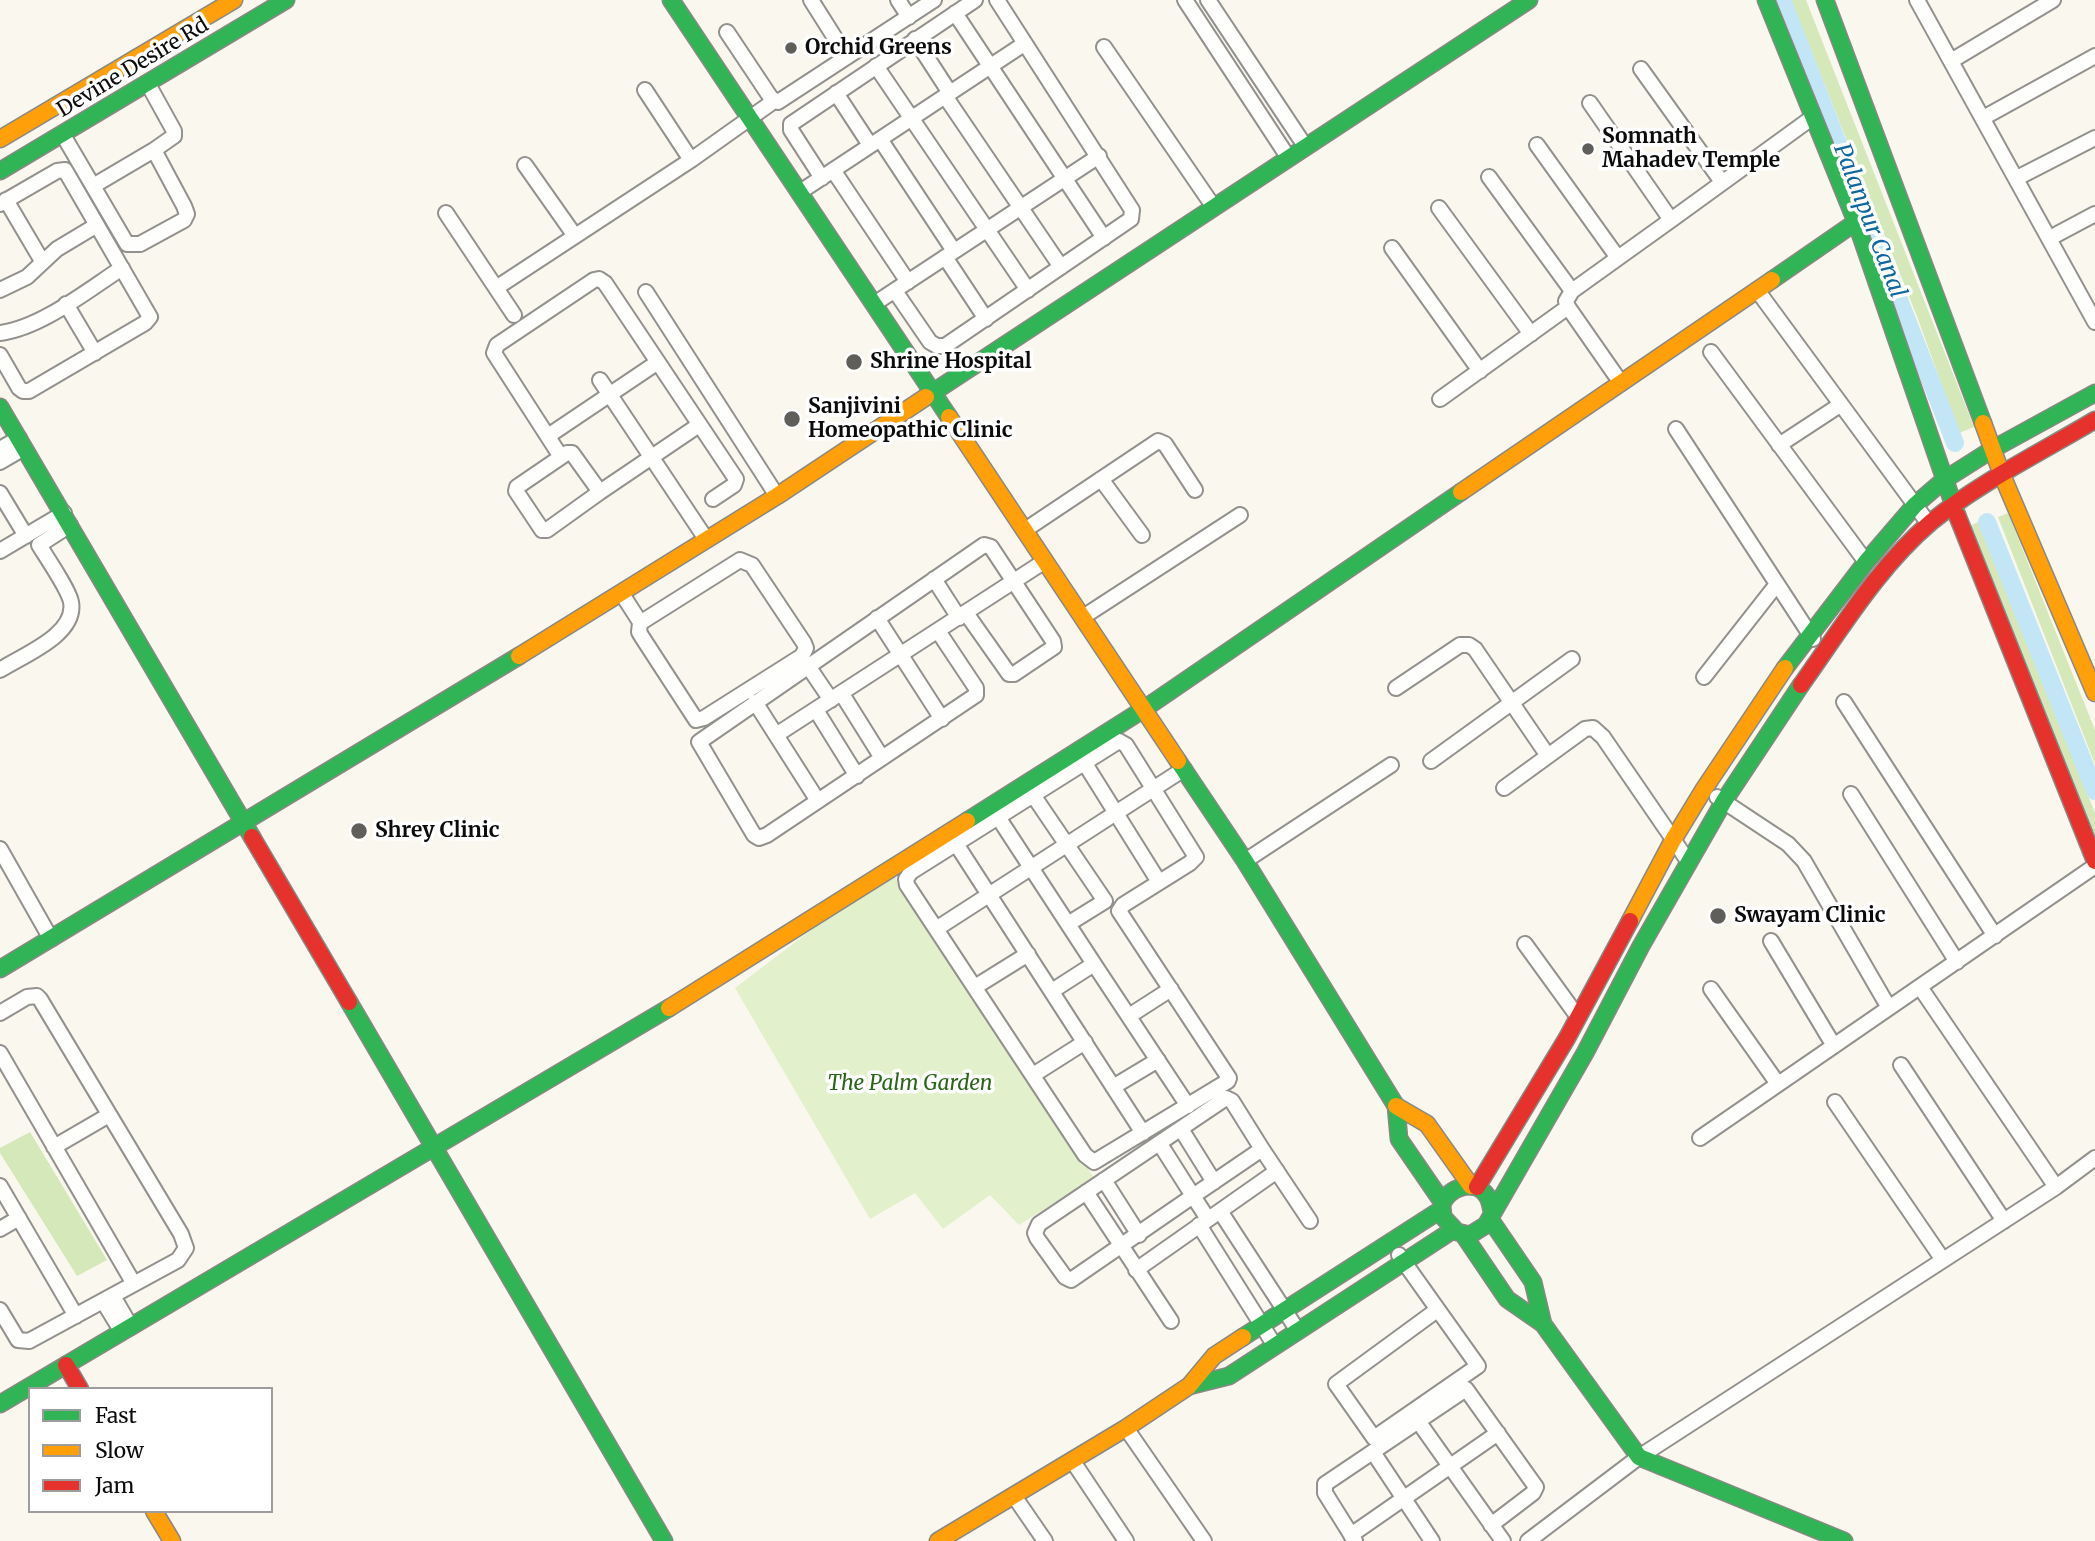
<!DOCTYPE html>
<html>
<head>
<meta charset="utf-8">
<style>
  body { margin:0 }
  #map { position:relative; width:2095px; height:1541px; overflow:hidden; background:#faf7ee; font-family:Merriweather,serif }
  canvas { display:block }
  .legend { position:absolute; left:28px; top:1387px; width:245px; height:126px; box-sizing:border-box; background:#fff; border:2px solid #9d9d9d; margin:0; padding:9px 12px; list-style:none; font-size:21px; color:#0b0b0b }
  .legend li { display:flex; align-items:center; gap:14px; height:35px }
  .legend b { width:35px; border:2px solid #9d9d9d }
</style>
</head>
<body>
<div id="map">
<canvas width="2095" height="1541"></canvas>
<ul class="legend">
<li><b style="height:9px;background:#30b455"></b>Fast</li>
<li><b style="height:9px;background:#ff9f0a"></b>Slow</li>
<li><b style="height:9px;background:#e5322d"></b>Jam</li>
</ul>
</div>
<script>
const g = document.querySelector('canvas').getContext('2d');
g.lineJoin = 'round';
function paint(path, color) { g.fillStyle = color; g.fill(path, 'evenodd'); }
function trace(path, color, width, dash) { g.strokeStyle = color; g.lineWidth = width; g.lineCap = dash ? 'butt' : 'round'; g.setLineDash(dash || []); g.stroke(path); }
function write(font, color, halo, rows, align = 'center') {
  g.font = font + ' Merriweather,serif'; g.lineWidth = 7; g.setLineDash([]); g.textBaseline = 'middle'; g.strokeStyle = halo; g.fillStyle = color; for (const [text, x, y, turn = 0] of rows) {
    g.save(); g.translate(x, y); g.rotate((+turn || 0) * Math.PI / 180); g.textAlign = isNaN(turn) ? turn : align; if (halo) g.strokeText(text, 0, 0); g.fillText(text, 0, 0); g.restore();
  }
}
paint(new Path2D(`
  M 890,870 L 1094,1178 L 1019,1225 L 990,1195 L 943,1229 L 915,1193 L 870,1219 L 735,988 Z`), '#e3f0cc');
paint(new Path2D(`
  M 1791,0 L 1806,0 L 1974,427 L 1959,433 L 1918,319 Z
  M 2008,513 L 2095,730 L 2095,764 L 1998,517 Z
  M 1978,522 L 2095,813 L 2095,843 L 1970,526 Z
  M 30,1132 L 107,1260 L 77,1276 L 0,1153 L 0,1148 Z`), '#d4e8ba');
trace(new Path2D(`
  M 1782,0 L 1955,443
  M 1987,522 L 2095,791`), '#c3e6f6', 18);
const street = new Path2D(`
  M 811,0 L 847,57
  M 898,0 L 909,17
  M 1185,0 L 1288,157
  M 1208,0 L 1305,146
  M 1917,0 L 2095,322
  M 955,13 L 1104,238
  M 727,32 L 771,98 L 778,102 L 934,0
  M 915,39 L 950,93
  M 1104,47 L 1213,206
  M 1951,61 L 2053,0
  M 876,66 L 1028,290
  M 1641,69 L 1722,182
  M 645,90 L 691,160
  M 836,93 L 870,145
  M 945,96 L 1061,267
  M 1590,103 L 1671,220 L 1813,117
  M 1983,118 L 2095,56
  M 63,135 L 127,244 L 140,244 L 184,220 L 187,214 L 184,206 L 154,150 L 174,136 L 174,131 L 148,84
  M 880,139 L 954,251
  M 1537,145 L 1618,258 L 1572,291 L 1566,301 L 1568,307 L 1621,383
  M 525,165 L 575,236
  M 833,170 L 908,282
  M 1489,177 L 1572,291
  M 822,178 L 791,130 L 791,124 L 975,0
  M 2017,178 L 2095,138
  M 93,186 L 154,150
  M 800,192 L 1024,44
  M 6,200 L 42,261
  M 0,204 L 57,171 L 65,170 L 150,317 L 145,323 L 29,391 L 23,391 L 19,388 L 0,355
  M 1439,208 L 1531,334
  M 446,213 L 496,288 L 691,160 L 774,101
  M 2050,238 L 2095,214
  M 1392,248 L 1480,371
  M 945,257 L 986,319
  M 1618,258 L 1671,220
  M 496,288 L 514,315
  M 0,290 L 27,277 L 57,249 L 97,225
  M 1757,290 L 1929,524
  M 895,291 L 930,342 L 937,346 L 945,346 L 1131,219 L 1132,210 L 997,0
  M 646,292 L 777,496
  M 66,304 L 95,353
  M 874,304 L 1099,156
  M 0,333 C 41,328 88,290 122,268
  M 1711,352 L 1866,562
  M 600,380 L 706,539
  M 1440,399 L 1568,307
  M 1676,429 L 1813,639
  M 548,436 L 658,362
  M 1779,445 L 1840,405
  M 0,449 L 19,438
  M 561,457 L 567,453 L 572,453 L 600,492 L 699,425
  M 0,462 L 24,448
  M 1101,479 L 1142,535
  M 600,492 L 547,530 L 542,530 L 516,491 L 517,487 L 561,457 L 494,353 L 497,345 L 594,280 L 599,279 L 605,283 L 736,479 L 734,485 L 713,499
  M 0,493 L 26,536
  M 1025,530 L 1158,441 L 1165,444 L 1195,490
  M 0,551 L 64,513
  M 740,560 L 752,565 L 804,643 L 806,648 L 802,656 L 704,718 L 696,720 L 642,637 L 639,632 L 640,623 Z
  M 934,579 L 959,618
  M 622,594 L 640,622
  M 1083,617 L 1240,515
  M 877,618 L 942,719
  M 808,666 L 831,700
  M 0,670 C 23,655 77,635 71,602 C 69,590 47,558 39,545 L 70,525
  M 1704,677 L 1777,584
  M 1396,688 L 1460,645 L 1469,645 L 1475,649 L 1548,756
  M 842,694 L 882,758 L 976,695 L 976,688 L 938,631
  M 755,702 L 818,801
  M 1844,702 L 1995,936
  M 816,710 L 857,776
  M 776,735 L 1045,561
  M 1119,741 L 1126,745 L 1196,857 L 1190,863 L 1123,905 L 1119,911 L 1229,1078 L 1228,1081 L 1094,1162 L 1085,1155 L 907,885 L 906,879 L 911,872 Z
  M 882,758 L 767,835 L 759,838 L 754,835 L 699,742 L 984,545 L 991,547 L 1053,641 L 1054,647 L 1014,674 L 1009,674 L 966,613
  M 1431,761 L 1572,659
  M 1084,762 L 1159,882
  M 1504,788 L 1585,729 L 1593,728 L 1603,737 L 1688,861
  M 1851,794 L 1957,962
  M 1033,795 L 1105,901 L 1068,924
  M 1717,797 L 1788,844 L 1804,861 L 1889,1008
  M 998,817 L 1094,964 L 1052,991
  M 951,836 L 1143,1133
  M 0,849 L 51,939
  M 1245,861 L 1391,765
  M 936,929 L 1184,769
  M 1771,941 L 1834,1046
  M 1525,944 L 1578,1017
  M 1094,964 L 1188,1106
  M 975,987 L 1028,954
  M 1920,987 L 2056,1187
  M 1711,989 L 1778,1084
  M 0,1013 L 27,997 L 37,996 L 40,999 L 181,1234 L 186,1248 L 178,1260 L 29,1341 L 18,1340 L 0,1310
  M 1129,1016 L 1171,989
  M 0,1053 L 134,1284
  M 1901,1065 L 2004,1221
  M 1033,1075 L 1085,1042
  M 1113,1087 L 1158,1060
  M 1835,1102 L 1943,1260
  M 1181,1129 L 1214,1182
  M 1700,1138 L 2095,866
  M 1160,1144 L 1193,1196 L 1262,1149 L 1232,1101 L 1226,1098 L 1039,1224 L 1035,1233 L 1037,1238 L 1065,1277 L 1071,1280 L 1193,1196 L 1208,1219
  M 54,1147 L 109,1115
  M 1262,1149 L 1310,1221
  M 1104,1180 L 1139,1235
  M 0,1186 L 76,1316
  M 1086,1192 L 1171,1321
  M 1220,1211 L 1298,1331
  M 1199,1225 L 1275,1346
  M 0,1229 L 19,1218
  M 1399,1255 L 1478,1366 L 1374,1438 L 1336,1384 L 1437,1310
  M 1136,1270 L 1277,1171
  M 113,1296 L 131,1327
  M 103,1301 L 122,1332
  M 1418,1421 L 1503,1541
  M 1126,1428 L 1204,1541
  M 1373,1452 L 1432,1541
  M 1072,1460 L 1126,1541
  M 1014,1496 L 1045,1541
  M 1351,1535 L 1498,1433
  M 1355,1541 L 1325,1493 L 1325,1484 L 1466,1389 L 1536,1487 L 1533,1493 L 1491,1525
  M 1528,1541 L 1639,1457 L 2056,1187 L 2095,1158`);
const fast = new Path2D(`
  M 671,0 L 949,417
  M 1766,0 L 1856,222 L 1957,515
  M 1825,0 L 1983,423
  M 0,171 L 286,0
  M 1772,280 L 1856,222
  M 926,397 L 1529,0
  M 0,407 L 252,837
  M 1785,668 L 1866,562 L 1915,505 L 1944,480 L 1993,449 L 2095,393
  M 1178,761 L 1245,861 L 1396,1106 L 1399,1139 L 1443,1203
  M 967,821 L 1144,709 L 1461,492
  M 0,969 L 519,656
  M 349,1002 L 664,1541
  M 1492,1212 C 1491,1207 1490,1200 1487,1196 C 1476,1178 1447,1187 1442,1205 C 1442,1209 1443,1213 1443,1217 L 1457,1232 L 1470,1235 L 1486,1225 L 1585,1053 L 1641,946 L 1724,801 L 1801,685
  M 1490,1219 L 1533,1282 L 1543,1324
  M 1463,1234 L 1507,1299 L 1543,1324 L 1639,1457 L 1844,1541
  M 1243,1337 L 1442,1209
  M 1189,1386 L 1229,1376 L 1453,1230
  M 0,1404 L 669,1008`);
const slow = new Path2D(`
  M 0,139 L 234,0
  M 949,417 L 1178,761
  M 1983,423 L 2002,475 L 2095,693
  M 1461,492 L 1772,280
  M 519,656 L 777,496 L 926,397
  M 1630,921 L 1673,840 L 1704,789 L 1785,668
  M 669,1008 L 967,821
  M 1396,1106 L 1427,1124 L 1471,1186
  M 154,1511 L 172,1541
  M 938,1541 L 1126,1428 L 1189,1386 L 1214,1356 L 1243,1337`);
const jam = new Path2D(`
  M 1957,515 L 2095,861
  M 1801,685 C 1841,629 1878,567 1931,522 C 1977,484 2043,451 2095,420
  M 252,837 L 349,1002
  M 1477,1187 L 1567,1038 L 1630,921
  M 66,1365 L 80,1389`);
trace(street, '#93918d', 18);
trace(fast, '#898884', 19);
trace(slow, '#898884', 19);
trace(jam, '#898884', 19);
trace(street, '#fefefc', 14);
trace(fast, '#30b455', 16);
trace(slow, '#ff9f0a', 16);
trace(jam, '#e5322d', 16);
for (const [x, y, r, color] of [
  [791,48,7,"#5f5e5a"],
  [1588,149,7,"#5f5e5a"],
  [854,362,9,"#5f5e5a"],
  [792,419,9,"#5f5e5a"],
  [359,831,9,"#5f5e5a"],
  [1718,916,9,"#5f5e5a"]
]) { const dot = new Path2D(); dot.arc(x, y, r, 0, 2 * Math.PI); g.fillStyle = color; g.fill(dot); trace(dot, '#fff', 2.5); }
write('bold 21px', '#0b0b0b', '#fff', [
  ["Orchid Greens",805,48],
  ["Somnath",1602,137],
  ["Mahadev Temple",1602,161],
  ["Shrine Hospital",870,362],
  ["Sanjivini",808,407],
  ["Homeopathic Clinic",808,431],
  ["Shrey Clinic",375,831],
  ["Swayam Clinic",1734,916]
], 'left');
write('21px', '#0b0b0b', '#fff', [
  ["Devine Desire Rd",133,68,-31]
]);
write('italic 21px', '#2b6519', '#fff', [
  ["The Palm Garden",910,1084]
]);
write('italic 23px', '#0f66a1', '#fff', [
  ["Palanpur Canal",1869,221,69]
]);
</script>
</body>
</html>
